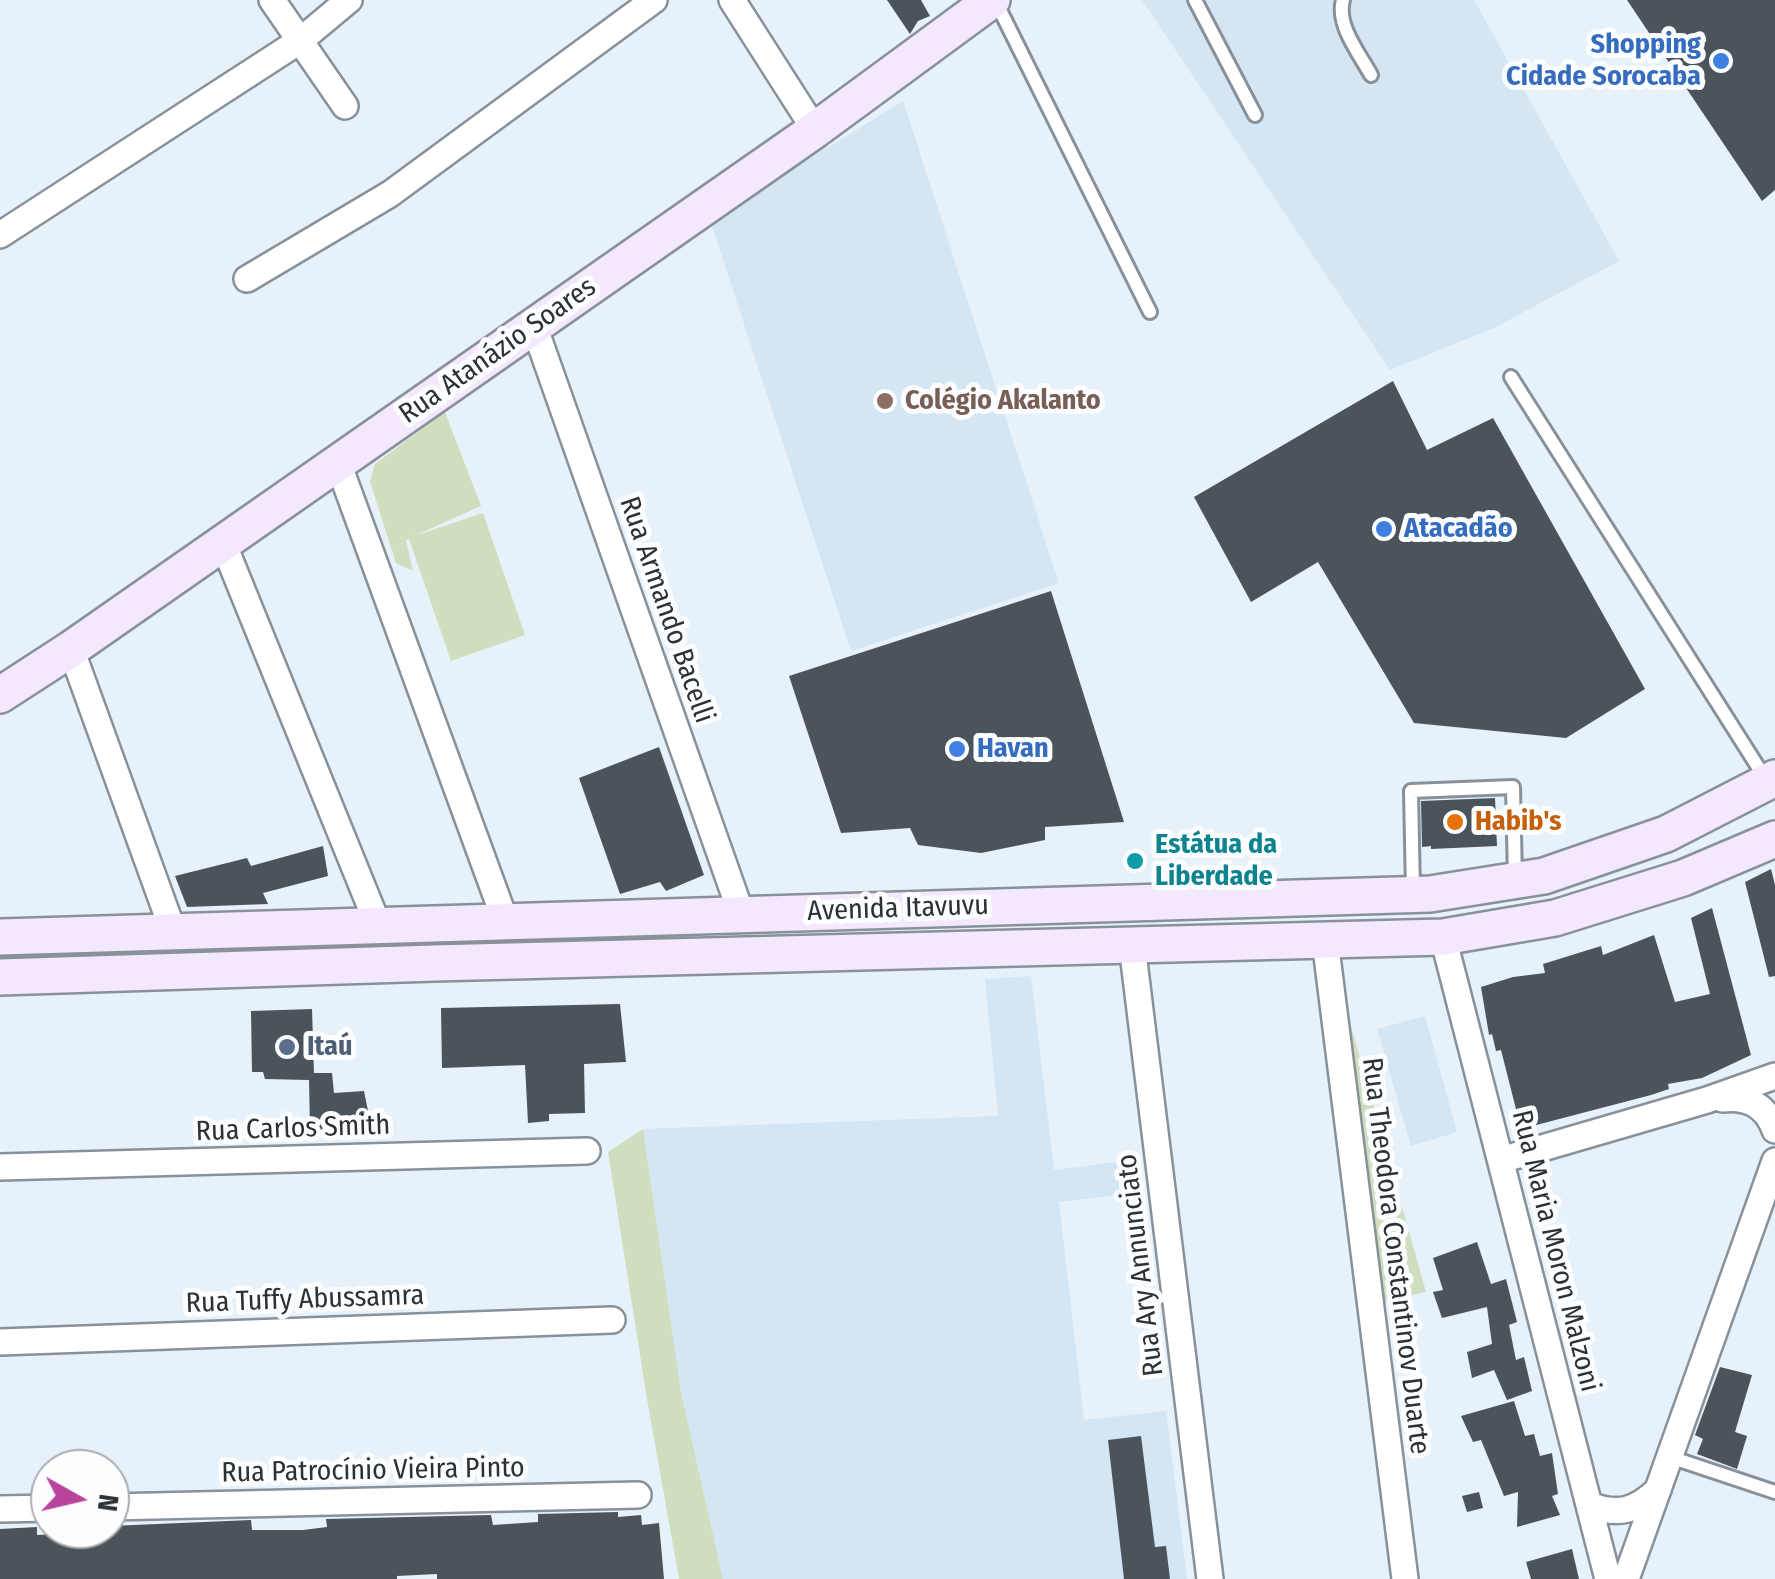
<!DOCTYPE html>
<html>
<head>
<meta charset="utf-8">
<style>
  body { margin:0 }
  #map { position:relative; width:1775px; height:1579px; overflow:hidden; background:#e7f1fa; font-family:"Fira Sans Condensed",sans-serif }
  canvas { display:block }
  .north { position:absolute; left:30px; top:1449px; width:100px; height:100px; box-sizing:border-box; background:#fbfdff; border:2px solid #a9abae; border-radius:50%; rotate:98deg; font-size:28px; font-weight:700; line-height:40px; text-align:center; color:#2d3134 }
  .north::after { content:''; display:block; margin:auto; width:35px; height:45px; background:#b9449b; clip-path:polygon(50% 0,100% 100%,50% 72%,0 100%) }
</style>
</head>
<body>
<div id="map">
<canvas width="1775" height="1579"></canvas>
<div class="north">N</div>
</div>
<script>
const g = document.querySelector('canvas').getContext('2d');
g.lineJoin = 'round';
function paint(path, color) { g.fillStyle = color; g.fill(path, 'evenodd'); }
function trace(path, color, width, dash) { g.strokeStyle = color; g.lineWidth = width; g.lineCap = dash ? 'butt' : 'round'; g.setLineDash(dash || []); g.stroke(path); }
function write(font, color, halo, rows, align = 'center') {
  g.font = font + ' "Fira Sans Condensed",sans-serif'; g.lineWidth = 10; g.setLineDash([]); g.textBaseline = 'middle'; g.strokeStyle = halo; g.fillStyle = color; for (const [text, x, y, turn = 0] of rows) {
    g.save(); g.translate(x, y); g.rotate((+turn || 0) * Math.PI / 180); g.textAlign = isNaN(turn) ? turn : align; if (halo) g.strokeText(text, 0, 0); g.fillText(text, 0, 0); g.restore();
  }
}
paint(new Path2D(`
  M 1142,0 L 1474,0 L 1619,261 L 1494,328 L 1390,370 Z
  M 903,101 L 1059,583 L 851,651 L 710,220 Z
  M 1031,976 L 1054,1170 L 1132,1160 L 1135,1193 L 1059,1202 L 1084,1420 L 1166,1411 L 1187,1579 L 723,1579 L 681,1392 L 643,1129 L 998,1116 L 985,979 Z
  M 1425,1016 L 1457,1132 L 1411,1146 L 1377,1029 Z`), '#d4e5f3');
paint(new Path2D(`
  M 445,412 L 481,506 L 414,536 L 483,513 L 525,635 L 451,661 L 409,539 L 406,540 L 413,571 L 396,563 L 370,482 L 375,464 Z
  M 1335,969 L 1426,1292 L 1378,1303 Z
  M 643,1129 L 681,1392 L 723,1579 L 679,1579 L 647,1399 L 608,1152 Z`), '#cedebe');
paint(new Path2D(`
  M 887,0 L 921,0 L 930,16 L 918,21 L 910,34 Z
  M 1627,0 L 1775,0 L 1775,190 L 1762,201 Z
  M 1393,381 L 1427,450 L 1493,418 L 1645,689 L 1566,738 L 1414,723 L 1318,562 L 1251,602 L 1194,497 Z
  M 1051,591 L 1124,822 L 1045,827 L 1045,840 L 981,853 L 918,845 L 910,828 L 841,833 L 789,676 Z
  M 659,747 L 704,875 L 666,891 L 660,882 L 620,894 L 579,778 Z
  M 1495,798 L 1497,846 L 1431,849 L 1431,846 L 1422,847 L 1421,801 Z
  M 323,846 L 328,876 L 263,893 L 268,904 L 187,907 L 175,876 L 247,858 L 251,866 Z
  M 1771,869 L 1775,885 L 1775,976 L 1769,977 L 1745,882 Z
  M 1712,908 L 1751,1055 L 1702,1078 L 1668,1084 L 1669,1089 L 1651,1095 L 1521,1129 L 1501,1050 L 1496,1051 L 1492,1034 L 1489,1035 L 1481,987 L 1513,977 L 1545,973 L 1543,964 L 1601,946 L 1603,955 L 1654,935 L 1675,1002 L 1710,994 L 1691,918 Z
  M 620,1004 L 626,1062 L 584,1064 L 585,1113 L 549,1114 L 549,1121 L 528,1123 L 525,1065 L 442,1068 L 441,1008 Z
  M 312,1009 L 314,1073 L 332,1073 L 334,1093 L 364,1091 L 372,1131 L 310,1130 L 309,1080 L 265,1079 L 263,1072 L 252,1072 L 251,1011 Z
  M 1477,1242 L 1491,1284 L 1506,1279 L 1517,1322 L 1509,1325 L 1516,1360 L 1524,1357 L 1532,1391 L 1507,1400 L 1494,1370 L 1472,1378 L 1467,1352 L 1492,1344 L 1487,1307 L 1442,1318 L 1433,1292 L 1443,1290 L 1433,1258 Z
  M 1720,1367 L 1752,1375 L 1735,1432 L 1747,1436 L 1737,1469 L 1697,1454 L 1703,1439 L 1695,1435 Z
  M 1514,1401 L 1525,1436 L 1534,1434 L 1540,1456 L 1552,1453 L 1558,1494 L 1552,1496 L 1560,1515 L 1517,1527 L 1518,1492 L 1504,1496 L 1481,1440 L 1473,1442 L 1461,1416 Z
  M 1141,1436 L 1155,1547 L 1166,1546 L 1170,1579 L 1124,1579 L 1108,1440 Z
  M 1479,1492 L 1483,1508 L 1467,1512 L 1462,1496 Z
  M 618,1512 L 618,1517 L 641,1515 L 642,1525 L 659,1523 L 664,1579 L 437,1579 L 437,1574 L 397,1576 L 397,1579 L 0,1579 L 0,1529 L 37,1527 L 37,1535 L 94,1532 L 94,1529 L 110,1529 L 110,1526 L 251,1520 L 252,1530 L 303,1530 L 327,1527 L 326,1519 L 491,1515 L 493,1525 L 538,1522 L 538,1514 Z
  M 1572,1549 L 1579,1579 L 1531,1579 L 1526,1562 Z`), '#4b545b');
const lane = new Path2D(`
  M 1195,0 L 1255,115
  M 1343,0 C 1336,25 1359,53 1371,75
  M 996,2 L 1150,312
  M 1511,377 L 1765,778
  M 1413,892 L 1411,791 L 1513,787 L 1515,879
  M 1670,1457 L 1775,1492`);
const street = new Path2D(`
  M 272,0 L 345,106
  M 732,0 L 815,130
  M 0,235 L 301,40 L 349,0
  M 247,279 L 390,194 L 654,0
  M 534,326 L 741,913
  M 338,463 L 505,920
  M 223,543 L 378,925
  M 71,649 L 173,931
  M 1443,937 L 1608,1579
  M 1325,940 L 1405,1579
  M 1132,945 L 1210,1579
  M 1722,1099 C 1747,1096 1766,1105 1775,1130
  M 1501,1160 L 1707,1100 L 1775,1076
  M 0,1167 L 587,1151
  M 0,1342 L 612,1320
  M 1589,1505 C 1619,1516 1635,1511 1658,1490
  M 110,1507 L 638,1495
  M 0,1509 L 50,1508
  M 1626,1579 L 1775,1161`);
const secondary = new Path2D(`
  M 0,695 L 71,649 L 815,130 L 992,0
  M 0,937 L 1430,894 L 1544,876 L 1666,834 L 1775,778
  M 0,977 L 435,963 L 1443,937 L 1555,918 L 1683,878 L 1775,839`);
trace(lane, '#889199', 18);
trace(street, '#889199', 30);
trace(secondary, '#889199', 40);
trace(lane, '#fff', 12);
trace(street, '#fff', 25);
trace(secondary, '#f4e8fe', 35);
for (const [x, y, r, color] of [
  [1721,61,10,"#3f7fe0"],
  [885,401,10,"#8d6e63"],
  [1384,529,10,"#3f7fe0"],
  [957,749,10,"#3f7fe0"],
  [1455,822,10,"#e8710a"],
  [1135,861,10,"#0f9aa8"],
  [287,1047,10,"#5c6f8a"]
]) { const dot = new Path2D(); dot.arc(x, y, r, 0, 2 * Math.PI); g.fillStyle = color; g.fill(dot); trace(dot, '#fbfdff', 4); }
write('bold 28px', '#366cbe', '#fbfdff', [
  ["Shopping",1701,45,"right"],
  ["Cidade Sorocaba",1701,77,"right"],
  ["Atacadão",1404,529],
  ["Havan",977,749]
], 'left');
write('28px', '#2d3134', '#fbfdff', [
  ["Rua Atanázio Soares",498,351,-35],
  ["Rua Armando Bacelli",666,610,71],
  ["Avenida Itavuvu",898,909,-2],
  ["Rua Carlos Smith",293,1129,-2],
  ["Rua Maria Moron Malzoni",1555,1251,76],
  ["Rua Theodora Constantinov Duarte",1395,1256,83],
  ["Rua Ary Annunciato",1141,1265,-97],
  ["Rua Tuffy Abussamra",305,1300,-2],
  ["Rua Patrocínio Vieira Pinto",373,1471,-1]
]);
write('bold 28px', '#785e54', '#fbfdff', [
  ["Colégio Akalanto",905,401]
], 'left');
write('bold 28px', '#c56008', '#fbfdff', [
  ["Habib's",1475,822]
], 'left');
write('bold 28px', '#0d838f', '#fbfdff', [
  ["Estátua da",1155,845],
  ["Liberdade",1155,877]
], 'left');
write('bold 28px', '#4e5e75', '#fbfdff', [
  ["Itaú",307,1047]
], 'left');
</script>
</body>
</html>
